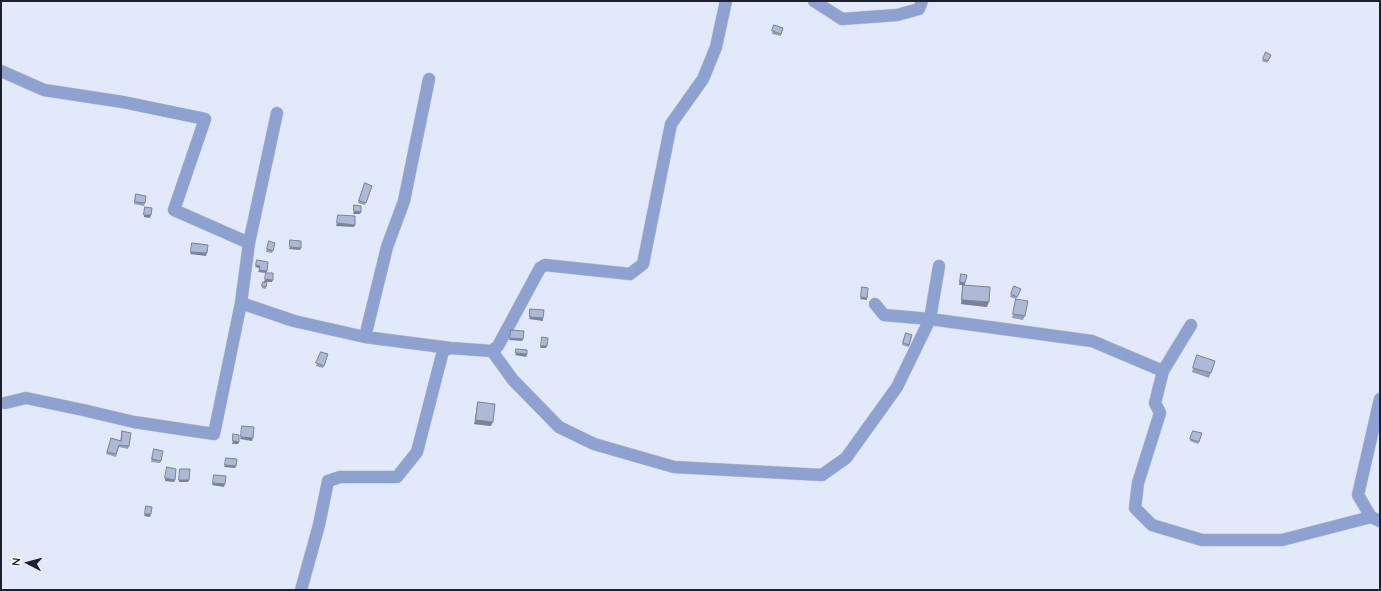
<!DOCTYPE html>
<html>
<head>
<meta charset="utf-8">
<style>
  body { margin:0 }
  #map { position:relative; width:1381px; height:591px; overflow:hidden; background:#e1e9fb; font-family:Quicksand,sans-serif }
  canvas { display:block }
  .frame { position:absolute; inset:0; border:2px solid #1c212c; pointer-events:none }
  .north { position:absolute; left:8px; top:543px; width:40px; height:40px; -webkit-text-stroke:3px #fff; paint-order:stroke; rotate:276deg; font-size:11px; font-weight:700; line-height:16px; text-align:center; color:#1c212c }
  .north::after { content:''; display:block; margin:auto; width:14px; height:18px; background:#1c212c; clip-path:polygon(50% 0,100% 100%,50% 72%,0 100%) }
</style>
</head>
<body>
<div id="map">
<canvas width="1381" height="591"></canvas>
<div class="frame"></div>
<div class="north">N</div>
</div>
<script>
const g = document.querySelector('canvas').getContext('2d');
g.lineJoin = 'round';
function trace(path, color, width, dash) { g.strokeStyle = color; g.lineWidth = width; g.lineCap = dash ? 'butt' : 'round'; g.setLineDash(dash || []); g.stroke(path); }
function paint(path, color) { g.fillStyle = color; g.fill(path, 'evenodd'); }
const minor = new Path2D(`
  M 814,1 L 842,19 L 897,15 L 919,9 L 922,1
  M 1,71 L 44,90 L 123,102 L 205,119 L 174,210 L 249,243
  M 241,303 L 294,321 L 365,337 L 450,348
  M 875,304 L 884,315 L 930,319 L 1092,341 L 1163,371
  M 1191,325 L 1163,371 L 1155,403 L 1160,413 L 1138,483 L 1135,508 L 1152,525 L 1202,540 L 1282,540 L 1371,517
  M 365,337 L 387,247 L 404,201 L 429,79
  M 492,351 L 513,380 L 559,427 L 594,444 L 674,467 L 822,475 L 846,458 L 897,387 L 930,319 L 939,266
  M 1380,399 L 1358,495 L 1371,517 L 1380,521
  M 5,403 L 26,398 L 83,410 L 134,422 L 214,434 L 241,303 L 249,243 L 277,113
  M 301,590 L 319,525 L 328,481 L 340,477 L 397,477 L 417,452 L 443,351 L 450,348 L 492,351 L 498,346 L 540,268 L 545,265 L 630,274 L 643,264 L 671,124 L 703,79 L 716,47 L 726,1`);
trace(minor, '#bec5d6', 13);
trace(minor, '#8da2d1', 12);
paint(new Path2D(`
  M 774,25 L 783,28 L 781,36 L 772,34 Z
  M 1270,57 L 1267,63 L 1262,61 L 1263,59 Z
  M 365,183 L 372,186 L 365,205 L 358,203 Z
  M 136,194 L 145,203 L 144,206 L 134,204 Z
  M 269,241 L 273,251 L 272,253 L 266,252 Z
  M 961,274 L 965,283 L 965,285 L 987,307 L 961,304 L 962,289 L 963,285 L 959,285 Z
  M 263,282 L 266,287 L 266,289 L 262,288 Z
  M 1014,286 L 1021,289 L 1016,299 L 1025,316 L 1023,320 L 1012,318 L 1016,299 L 1010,297 Z
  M 906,333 L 912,335 L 909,347 L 902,345 Z
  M 321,352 L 328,354 L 323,368 L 316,366 Z
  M 1197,355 L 1215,361 L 1209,378 L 1192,372 Z
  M 478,402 L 491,426 L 474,424 L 477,406 Z
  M 122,431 L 129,446 L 128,449 L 119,447 L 116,457 L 106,454 L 111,438 L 120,441 Z
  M 1193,431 L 1202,433 L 1198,444 L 1190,441 Z
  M 154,449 L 161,461 L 160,463 L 151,462 Z`), '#95a0b9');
paint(new Path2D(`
  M 354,211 L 361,212 L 360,214 L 353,214 Z
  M 144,215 L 151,215 L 150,218 L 144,217 Z
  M 337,223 L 355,225 L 354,227 L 336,226 Z
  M 290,247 L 301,248 L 300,250 L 289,249 Z
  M 191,252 L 207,253 L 206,256 L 190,254 Z
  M 256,265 L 260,266 L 259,268 L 255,267 Z
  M 259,270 L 267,271 L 266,273 L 258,272 Z
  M 265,279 L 273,280 L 272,282 L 264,282 Z
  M 960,282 L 965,283 L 965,285 L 959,285 Z
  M 861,297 L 867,298 L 867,300 L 860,299 Z
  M 962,300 L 989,302 L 987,307 L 961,304 Z
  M 530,317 L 543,318 L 543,321 L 529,319 Z
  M 510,338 L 523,339 L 522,341 L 509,340 Z
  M 541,346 L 547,346 L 546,348 L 540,348 Z
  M 516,353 L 527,354 L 526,357 L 515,355 Z
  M 476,420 L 493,422 L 491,426 L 474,424 Z
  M 241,437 L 253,438 L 252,441 L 240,439 Z
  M 233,441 L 239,442 L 238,444 L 232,444 Z
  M 225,465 L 236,466 L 235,468 L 224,467 Z
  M 165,478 L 175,480 L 174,482 L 165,481 Z
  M 179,480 L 189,480 L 188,482 L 179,482 Z
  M 213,483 L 225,484 L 224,487 L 212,485 Z
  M 145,514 L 151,514 L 150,517 L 144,516 Z`), '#798296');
const building = new Path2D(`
  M 774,25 L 783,28 L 781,34 L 772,31 Z
  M 1266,52 L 1271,55 L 1268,61 L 1263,59 Z
  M 365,183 L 372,186 L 366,203 L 359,201 Z
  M 136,194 L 146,196 L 145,203 L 135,202 Z
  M 354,205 L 361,206 L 361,212 L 354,211 Z
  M 145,207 L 152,208 L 151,215 L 144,215 Z
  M 338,215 L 355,216 L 355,225 L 337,223 Z
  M 290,240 L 301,241 L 301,248 L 290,247 Z
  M 269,241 L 275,243 L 273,251 L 267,249 Z
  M 192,243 L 208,245 L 207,253 L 191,252 Z
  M 257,260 L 268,262 L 267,271 L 259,270 L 260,266 L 256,265 Z
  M 266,273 L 273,273 L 273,280 L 265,279 Z
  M 961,274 L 967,275 L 965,283 L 960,282 Z
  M 263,282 L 267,283 L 266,287 L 262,286 Z
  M 963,285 L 990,287 L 989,302 L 962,300 Z
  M 1014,286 L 1021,289 L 1017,297 L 1011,294 Z
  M 862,287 L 868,288 L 867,298 L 861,297 Z
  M 1016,299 L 1028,301 L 1025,316 L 1013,314 Z
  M 530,309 L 544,310 L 543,318 L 530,317 Z
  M 511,330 L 524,331 L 523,339 L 510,338 Z
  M 906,333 L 912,335 L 909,345 L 903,343 Z
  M 542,337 L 548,338 L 547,346 L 541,346 Z
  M 516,349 L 527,350 L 527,354 L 516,353 Z
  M 321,352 L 328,354 L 324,366 L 316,363 Z
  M 1197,355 L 1215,361 L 1211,373 L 1193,368 Z
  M 478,402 L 495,404 L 493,422 L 476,420 Z
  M 242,426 L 254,427 L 253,438 L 241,437 Z
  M 122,431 L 131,433 L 129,446 L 119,445 L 116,454 L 107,452 L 111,438 L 121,441 Z
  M 1193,431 L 1202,433 L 1199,442 L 1190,439 Z
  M 233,434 L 239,435 L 239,442 L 233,441 Z
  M 154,449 L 163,451 L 161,461 L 152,459 Z
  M 226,458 L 237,459 L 236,466 L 225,465 Z
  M 167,467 L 176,469 L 175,480 L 165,478 Z
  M 180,469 L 190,469 L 189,480 L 179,480 Z
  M 214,475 L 226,476 L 225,484 L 213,483 Z
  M 146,506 L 152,507 L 151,514 L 145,514 Z`);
paint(building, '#adbad7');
trace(building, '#798296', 1);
</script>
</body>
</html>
